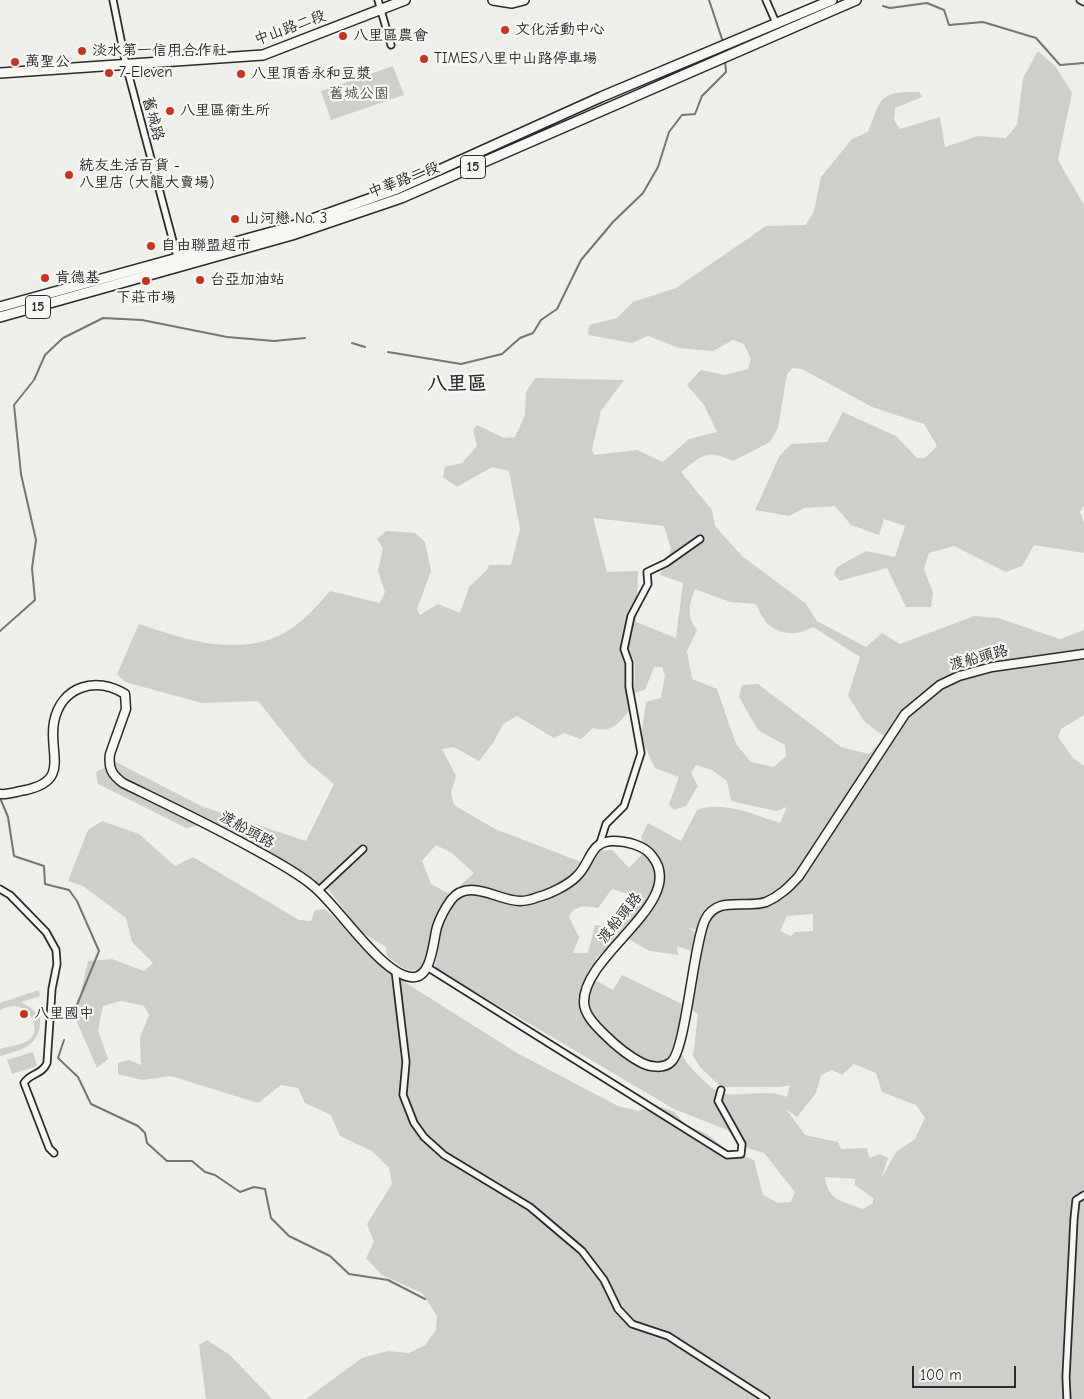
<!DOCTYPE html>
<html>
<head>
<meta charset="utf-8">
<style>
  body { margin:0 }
  #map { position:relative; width:1084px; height:1399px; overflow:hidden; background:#eeeeea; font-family:"Comic Neue",sans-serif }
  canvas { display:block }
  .scale { position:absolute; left:912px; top:1366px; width:104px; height:22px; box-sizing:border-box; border:2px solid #2b2b2b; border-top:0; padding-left:6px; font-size:15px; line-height:18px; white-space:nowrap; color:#2b2b2b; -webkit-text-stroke:4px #f6f6f2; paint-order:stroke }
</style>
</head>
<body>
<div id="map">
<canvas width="1084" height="1399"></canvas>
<div class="scale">100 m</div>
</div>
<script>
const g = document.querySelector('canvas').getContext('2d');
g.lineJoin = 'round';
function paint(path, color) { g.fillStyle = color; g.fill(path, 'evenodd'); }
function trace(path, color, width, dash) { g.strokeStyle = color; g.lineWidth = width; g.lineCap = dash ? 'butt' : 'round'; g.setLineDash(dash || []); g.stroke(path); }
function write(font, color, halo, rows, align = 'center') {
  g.font = font + ' "Comic Neue","LXGW WenKai TC",sans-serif'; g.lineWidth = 4.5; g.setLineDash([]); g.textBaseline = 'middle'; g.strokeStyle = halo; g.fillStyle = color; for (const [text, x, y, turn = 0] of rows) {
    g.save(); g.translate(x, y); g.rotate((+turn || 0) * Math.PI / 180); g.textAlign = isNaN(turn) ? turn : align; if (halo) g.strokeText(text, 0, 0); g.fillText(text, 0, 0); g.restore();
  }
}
paint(new Path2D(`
  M 1038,51 L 1056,67 L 1072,93 L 1058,160 L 1084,205 L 1084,506 L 1080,512 L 1084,523 L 1084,553 L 1034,545 L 1022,566 L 1006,572 L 954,546 L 929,553 L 924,569 L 933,593 L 931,607 L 906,607 L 887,568 L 839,581 L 834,574 L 837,567 L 866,551 L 895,557 L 905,526 L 884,519 L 879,535 L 851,525 L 835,506 L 804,508 L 789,516 L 755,510 L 780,455 L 791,444 L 827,442 L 843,412 L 896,436 L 917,458 L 925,458 L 937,446 L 924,424 L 872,407 L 802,369 L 793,368 L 787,374 L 778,428 L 770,442 L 733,461 C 707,449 702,455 681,472 L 712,510 L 715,526 L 742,556 L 805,603 L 817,621 L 866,647 L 882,633 L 900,644 L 974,616 L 998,618 L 1060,639 L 1084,630 L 1084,715 L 1061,729 L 1058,737 L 1073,758 L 1084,766 L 1084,1399 L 306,1399 L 362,1358 L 388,1351 L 409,1353 L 425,1345 L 436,1330 L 437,1316 L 422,1293 L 382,1275 L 366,1258 L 374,1242 L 367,1224 L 392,1184 L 389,1168 L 372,1151 L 340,1136 L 331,1115 L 305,1103 L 298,1088 L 281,1085 L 258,1103 L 171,1076 L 142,1080 L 118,1074 L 118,1063 L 129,1060 L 141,1065 L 140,1037 L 149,1015 L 144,1006 L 121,1001 L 103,1006 L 98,1030 L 108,1059 L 97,1068 L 75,1018 L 88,961 L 112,959 L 144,971 L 153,963 L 132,942 L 126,918 L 83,886 L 68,881 L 88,830 L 102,821 L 139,834 L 175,866 L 193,857 L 299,920 L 311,921 L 315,910 L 325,909 L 395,976 L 517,1053 L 618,1106 L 638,1111 L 655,1105 L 674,1112 L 686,1125 L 707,1134 L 727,1150 L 754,1160 L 763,1195 L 778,1203 L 791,1202 L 795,1192 L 764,1153 L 745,1147 L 727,1130 L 674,1109 L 435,968 L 442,928 L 456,900 L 456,889 L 474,873 L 452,853 L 436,845 L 422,861 L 431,884 L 453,896 L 424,967 C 408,976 400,966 387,956 L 386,947 L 361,932 L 329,890 L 213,822 L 186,828 L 98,784 L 96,772 L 116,762 L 201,806 L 306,841 L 334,784 L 307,762 L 258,701 L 202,703 L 125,682 L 117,674 L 139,624 C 182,639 233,656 278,636 C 299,627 315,608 330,591 L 380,603 L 385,592 L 378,571 L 383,548 L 377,539 L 386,531 L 415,533 L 425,542 L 431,571 L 417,609 L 420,615 L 438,604 L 460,613 L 469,587 L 487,570 L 489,565 L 511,565 L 520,529 L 509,471 L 492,467 L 457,487 L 443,477 L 445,467 L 462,463 L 477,446 L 473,430 L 477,425 L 504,438 L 515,437 L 525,415 L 526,392 L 535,378 L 624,380 L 601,411 L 592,450 L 594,455 L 637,450 L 663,462 L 689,439 L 717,432 L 704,405 L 687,385 L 701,370 L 725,375 L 748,369 L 751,359 L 744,344 L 733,340 L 713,351 L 679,348 L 648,336 L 632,343 L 588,335 L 589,325 L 617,318 L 633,302 L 676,288 L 766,226 L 806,225 L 814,211 L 821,177 L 852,139 L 868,132 C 881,98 879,91 919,92 L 922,97 L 895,108 L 894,120 L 900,129 L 940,117 L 945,147 L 978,136 L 1006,138 L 1017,125 L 1023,78 ZM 593,518 L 664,526 L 671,549 L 660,575 L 683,583 L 676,638 L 636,622 L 638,571 L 607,572 ZM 695,589 L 730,602 L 756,604 C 759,610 763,620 769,625 C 782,636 800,635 813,627 L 860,657 L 848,696 L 865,722 L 885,737 L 869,754 L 841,747 L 758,684 L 742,685 L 739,697 L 758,730 L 785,745 L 786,756 L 774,767 L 751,762 L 736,744 L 717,689 L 692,679 L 687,651 L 697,630 C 686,616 689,605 695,589 ZM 630,653 L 635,665 L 634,693 L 645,690 L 654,667 L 662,667 L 665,675 L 661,698 L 646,702 L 641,738 L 655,768 L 679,777 L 669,804 L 674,810 L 686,806 L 698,786 L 691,773 L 696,765 L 712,770 L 727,781 L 731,801 L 776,811 L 787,807 L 780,823 C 755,815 724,800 697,810 L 681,841 L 648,823 L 641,838 L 648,848 L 629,868 L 612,850 L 598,851 L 581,862 L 495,829 L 454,805 L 451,793 L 456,776 L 442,749 L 454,747 L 479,761 L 493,743 L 503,724 L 517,716 L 554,738 L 564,733 L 581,739 L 593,728 C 612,733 617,725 629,711 L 625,654 ZM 612,889 L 632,895 L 625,912 L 608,926 L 595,925 L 588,953 L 573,953 L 579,937 L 569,917 C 575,904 586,906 598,908 ZM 813,914 L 813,931 L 795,932 L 791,936 L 780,931 L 787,916 ZM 687,927 L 703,933 L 690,1009 L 698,1014 L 693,1056 L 700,1067 L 721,1087 L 780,1087 L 790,1085 L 787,1097 C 767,1089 747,1096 726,1094 C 717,1093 709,1086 703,1080 C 672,1051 678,1043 682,1004 L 622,975 L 613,990 L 593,979 L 596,958 L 623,936 L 650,951 L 678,955 L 677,946 L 691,951 L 697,933 ZM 854,1064 L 876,1073 L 882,1092 L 916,1105 L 925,1118 L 915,1139 L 896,1152 L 881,1179 L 888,1158 L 880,1154 L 869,1158 L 867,1148 L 841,1149 L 838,1142 L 805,1135 L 786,1109 L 797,1117 L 816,1093 L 821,1075 L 832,1070 L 842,1075 ZM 825,1177 L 855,1179 L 855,1185 L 873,1198 L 873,1203 L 863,1209 C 842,1201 828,1201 825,1177 Z
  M 393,66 L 404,95 L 331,120 L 321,91 Z
  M 39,990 L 40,996 L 21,1002 L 31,1008 L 40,1018 C 42,1045 22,1050 0,1056 L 0,1049 C 8,1046 20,1046 27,1041 C 43,1032 31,1007 15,1006 C 10,1006 5,1008 0,1010 L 0,1003 Z
  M 33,1052 L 37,1066 L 12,1074 L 7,1060 Z
  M 207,1340 L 230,1355 L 272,1399 L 206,1399 L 199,1345 Z`), '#cececa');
trace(new Path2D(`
  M 709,0 L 723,42
  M 883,6 L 890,8 L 927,3 L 944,10 L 949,25 L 983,22 L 1036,38 L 1060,65 L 1084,63
  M 724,50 L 724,52
  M 352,343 L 365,347
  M 388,352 L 461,364 L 502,354 L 520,338 L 533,333 L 541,320 L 557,309 L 581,260 L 613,222 L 643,193 L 658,167 L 669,132 L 682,115 L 695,114 L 702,96 L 726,72 L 725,61
  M 0,631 L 35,600 L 32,568 L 36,540 L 21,474 L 14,405 L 34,380 L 45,355 L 63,338 L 103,318 L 142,320 L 227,337 L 274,341 L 305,338
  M 0,798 L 8,817 L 14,856 L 44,866 L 45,884 L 69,890 L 77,901 L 99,951 L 72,1017
  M 64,1040 L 58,1058 L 78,1077 L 91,1104 L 138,1126 L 145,1133 L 147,1143 L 167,1161 L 192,1161 L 205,1172 L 215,1175 L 240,1192 L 254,1187 L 265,1189 L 271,1218 L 289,1236 L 330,1256 L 349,1274 L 388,1280 L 425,1299`), '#757573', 2);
const minor = new Path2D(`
  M 113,0 L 126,65 L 178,260
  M 378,0 L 391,45
  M 766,0 L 777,25
  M 1080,0 L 1084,2
  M 600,843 L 606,824 L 624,806 L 641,753 L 629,687 L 629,663 L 624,649 L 631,616 L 648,584 L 647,572 L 666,563 L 700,539
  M 0,889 L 10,895 L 46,932 L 56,950 L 57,964 L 52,989 L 47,1063 C 42,1075 30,1073 24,1083 L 49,1148 L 54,1153
  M 318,891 L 363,849
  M 427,967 L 727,1155 L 741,1154 L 742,1144 L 718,1101 L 721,1090
  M 395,970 L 406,1062 L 403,1095 L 414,1123 L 424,1137 L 444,1155 L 530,1207 L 582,1251 L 604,1280 L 618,1309 L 632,1324 L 668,1336 L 766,1399
  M 1067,1399 L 1066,1377 L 1074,1219 L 1076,1200 L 1084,1195`);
const tertiary = new Path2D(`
  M 0,794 C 8,795 18,791 26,790 C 71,780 48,753 54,722 C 61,686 96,676 125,694 L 126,709 L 110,754 C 108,768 112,775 123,783 C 166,804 208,824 250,847 C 271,859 294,870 313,886 C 338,906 381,974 411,977 C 432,980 433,941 437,927 C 440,918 446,907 451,900 C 469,877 498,901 520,901 C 526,901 533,899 538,897 C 550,894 568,885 576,877 C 591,864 589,841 613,841 C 626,841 644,845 652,856 C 689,901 583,954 584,1002 C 584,1014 595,1025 603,1033 C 614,1044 628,1056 642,1063 C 650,1067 664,1069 671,1062 C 686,1050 693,946 705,920 C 717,895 745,909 766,902 C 780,896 789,887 799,876 L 905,714 L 940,685 L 959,676 L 992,667 L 1084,654`);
const secondary = new Path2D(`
  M 493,0 L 512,3 L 524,0
  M 0,73 L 263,55 L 405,0`);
const primary = new Path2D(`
  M 0,307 L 290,227 L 397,189 L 601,97 L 832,0
  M 0,317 L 292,235 L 401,198 L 856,0`);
trace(minor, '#2b2b2b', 9);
trace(tertiary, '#2b2b2b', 11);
trace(secondary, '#2b2b2b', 12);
trace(primary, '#2b2b2b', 12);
trace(minor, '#f6f6f2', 5.5);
trace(tertiary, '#f6f6f2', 8);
trace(secondary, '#f6f6f2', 9);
trace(primary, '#f6f6f2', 9);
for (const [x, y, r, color] of [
  [505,30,5,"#c8321e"],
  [343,36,5,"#c8321e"],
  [82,51,5,"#c8321e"],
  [424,59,5,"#c8321e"],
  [15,62,5,"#c8321e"],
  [109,73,5,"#c8321e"],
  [241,74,5,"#c8321e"],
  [170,111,5,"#c8321e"],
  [69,175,5,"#c8321e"],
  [235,219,5,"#c8321e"],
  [151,246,5,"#c8321e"],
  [45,278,5,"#c8321e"],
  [200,280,5,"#c8321e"],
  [146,281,5,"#c8321e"],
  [24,1014,5,"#c8321e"]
]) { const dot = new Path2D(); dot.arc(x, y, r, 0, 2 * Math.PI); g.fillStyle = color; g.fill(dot); trace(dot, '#f6f6f2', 2); }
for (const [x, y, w] of [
  [473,167,25],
  [38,307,25]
]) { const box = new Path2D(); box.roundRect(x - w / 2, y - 11.5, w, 23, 4); g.fillStyle = '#f6f6f2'; g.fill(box); trace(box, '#2b2b2b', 1); }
write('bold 14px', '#2b2b2b', null, [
  ["15",473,167],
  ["15",38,307]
]);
write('15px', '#2b2b2b', '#f6f6f2', [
  ["中山路二段",290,28,-20],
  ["舊城路",153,119,75],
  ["中華路二段",404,180,-21],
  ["渡船頭路",979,658,-15],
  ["渡船頭路",247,830,29],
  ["渡船頭路",620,918,-51]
]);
write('15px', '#2b2b2b', '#f6f6f2', [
  ["文化活動中心",515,30],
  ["八里區農會",353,36],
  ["淡水第一信用合作社",92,51],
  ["TIMES八里中山路停車場",434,59],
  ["萬聖公",25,62],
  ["7-Eleven",119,73],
  ["八里頂香永和豆漿",251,74],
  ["八里區衛生所",180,111],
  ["統友生活百貨 -",79,166],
  ["八里店 (大龍大賣場)",79,183],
  ["山河戀 No. 3",245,219],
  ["自由聯盟超市",161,246],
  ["肯德基",55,278],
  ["台亞加油站",210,280],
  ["下莊市場",146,298,"center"],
  ["八里國中",34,1014]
], 'left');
write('15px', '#545453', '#f6f6f2', [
  ["舊城公園",359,94]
]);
write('bold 20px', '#2b2b2b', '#f6f6f2', [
  ["八里區",457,384]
]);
</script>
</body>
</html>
